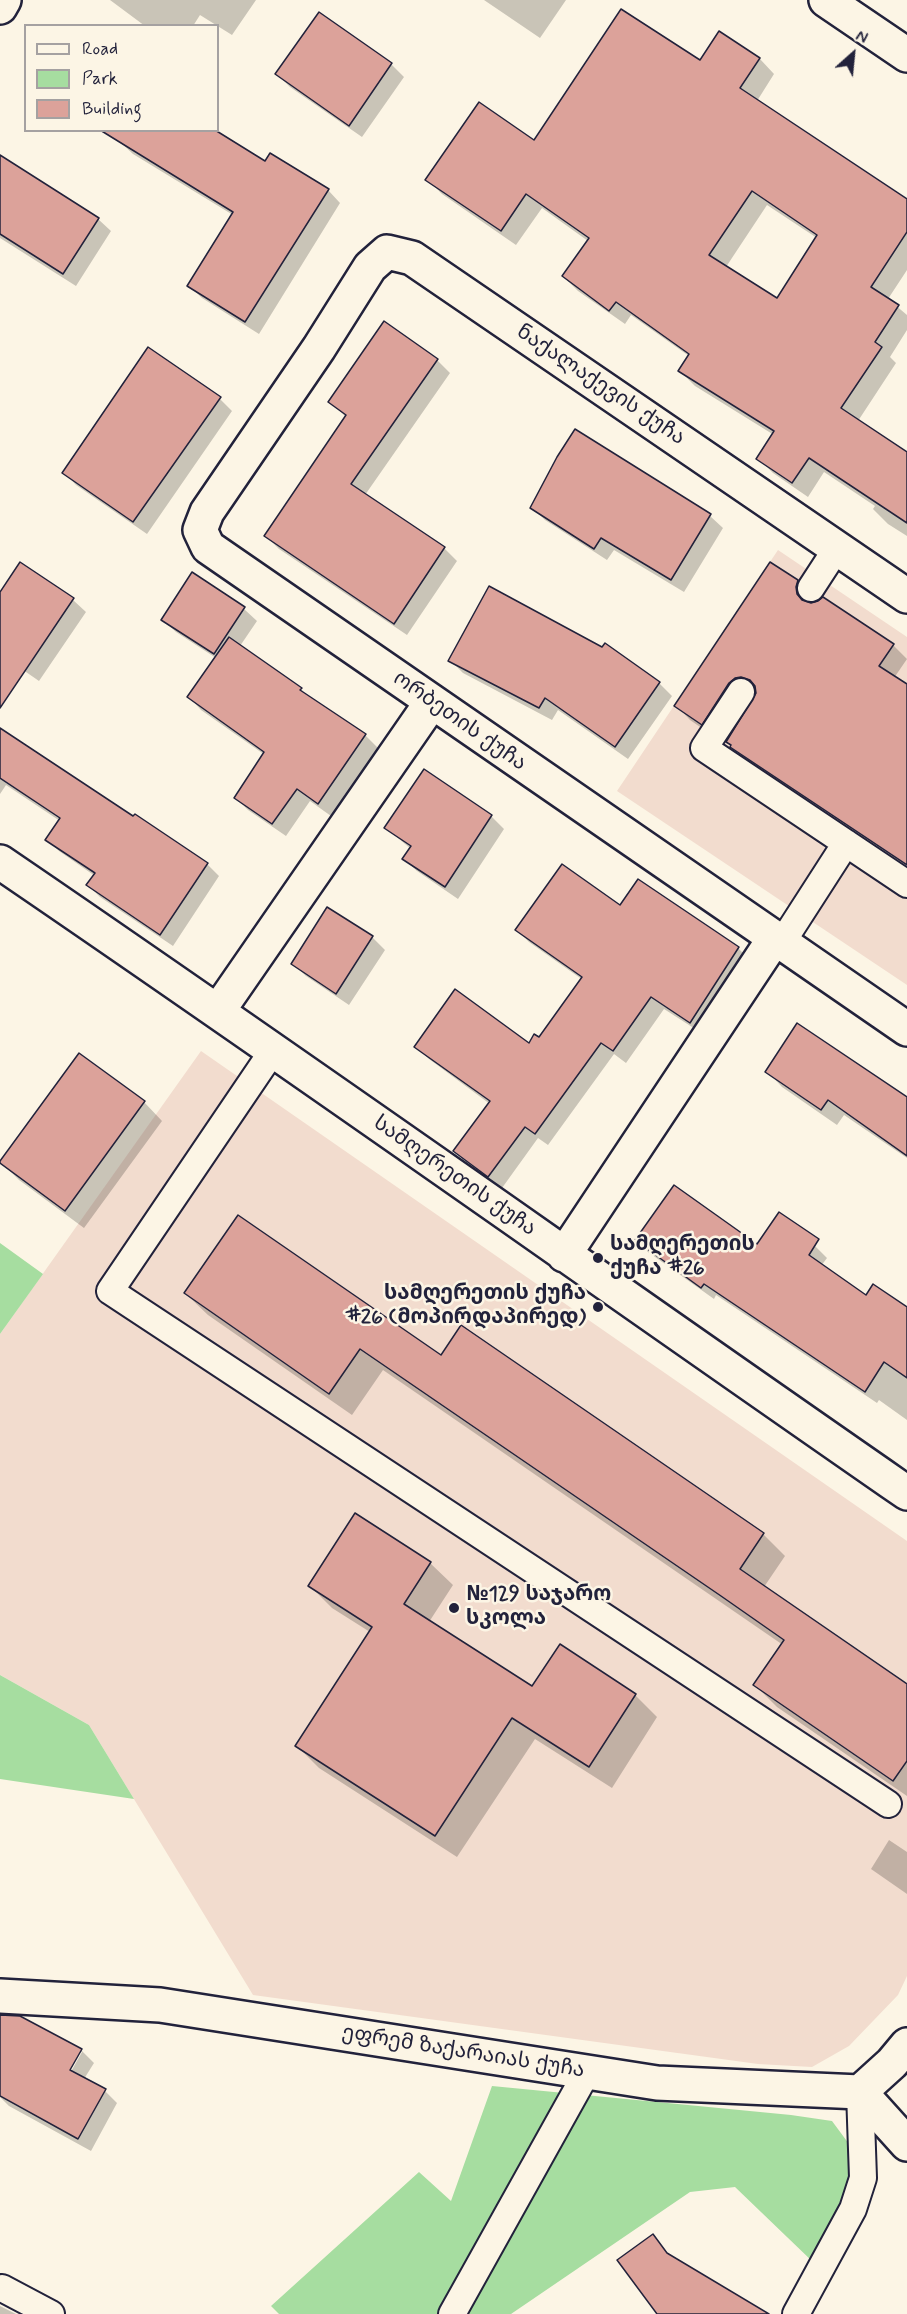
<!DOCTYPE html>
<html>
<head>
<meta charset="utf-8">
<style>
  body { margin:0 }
  #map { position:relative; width:907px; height:2314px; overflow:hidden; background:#fcf5e5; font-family:Mynerve,sans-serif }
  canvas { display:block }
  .legend { position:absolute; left:24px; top:24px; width:195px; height:108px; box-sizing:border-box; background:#fcf5e5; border:2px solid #a5a1a1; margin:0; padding:8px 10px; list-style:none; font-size:18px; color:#22223b }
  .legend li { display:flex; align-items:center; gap:12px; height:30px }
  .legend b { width:30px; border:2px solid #a5a1a1 }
  .north { position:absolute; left:823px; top:24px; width:60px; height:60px; -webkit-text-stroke:4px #fcf5e5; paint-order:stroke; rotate:27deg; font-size:16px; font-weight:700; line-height:24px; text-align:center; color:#22223b }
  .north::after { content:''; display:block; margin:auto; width:21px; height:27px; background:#22223b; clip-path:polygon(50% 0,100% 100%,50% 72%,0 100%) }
</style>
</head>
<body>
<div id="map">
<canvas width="907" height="2314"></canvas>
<ul class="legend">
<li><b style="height:8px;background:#fcf5e5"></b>Road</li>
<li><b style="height:16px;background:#a6dda0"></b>Park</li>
<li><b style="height:16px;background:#dca29a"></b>Building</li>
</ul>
<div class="north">N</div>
</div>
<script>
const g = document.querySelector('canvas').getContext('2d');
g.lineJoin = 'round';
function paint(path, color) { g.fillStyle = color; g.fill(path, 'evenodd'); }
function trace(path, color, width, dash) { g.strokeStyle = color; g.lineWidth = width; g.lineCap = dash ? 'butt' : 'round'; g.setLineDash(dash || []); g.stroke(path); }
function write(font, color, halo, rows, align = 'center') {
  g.font = font + ' Mynerve,"Noto Sans Georgian",sans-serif'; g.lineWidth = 5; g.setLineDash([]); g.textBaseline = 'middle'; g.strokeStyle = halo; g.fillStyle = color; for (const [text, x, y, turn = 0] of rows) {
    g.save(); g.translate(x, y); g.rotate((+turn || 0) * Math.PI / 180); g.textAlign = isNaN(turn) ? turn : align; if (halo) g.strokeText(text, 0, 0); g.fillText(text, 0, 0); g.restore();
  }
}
paint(new Path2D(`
  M 778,550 L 907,637 L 907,985 L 617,791 Z
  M 201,1051 L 907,1541 L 907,1976 L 898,1995 L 849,2046 L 812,2067 L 758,2064 L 253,1995 L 89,1725 L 0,1675 L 0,1334 Z`), '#f2dcce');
paint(new Path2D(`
  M 0,1243 L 43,1274 L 0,1334 Z
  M 0,1675 L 89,1725 L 134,1799 L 0,1779 Z
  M 492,2086 L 791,2115 L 832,2121 L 852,2148 L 851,2185 L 813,2262 L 735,2187 L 690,2192 L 511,2314 L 279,2314 L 271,2306 L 419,2172 L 451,2201 Z`), '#a6dda0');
paint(new Path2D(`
  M 110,0 L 256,0 L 232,35 L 200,15 L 193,26 L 145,26 Z
  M 484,0 L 566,0 L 540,38 Z
  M 319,14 L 391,64 L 404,77 L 362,137 L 290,87 L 277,74 Z
  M 720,33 L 760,59 L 774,74 L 757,101 L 907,200 L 907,270 L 888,299 L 907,315 L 907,330 L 890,357 L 896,363 L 858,421 L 907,453 L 907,536 L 888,524 L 873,509 L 875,506 L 824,472 L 808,497 L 773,473 L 758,458 L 774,435 L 695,386 L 680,371 L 689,356 L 631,315 L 625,324 L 578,291 L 563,276 L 588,241 L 542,208 L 516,245 L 442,194 L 427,179 L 534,142 L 700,63 ZM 767,205 L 817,238 L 777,300 L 726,267 Z
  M 120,142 L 265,163 L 328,190 L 340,203 L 259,334 L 202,298 L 189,286 L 233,215 L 133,154 Z
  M 0,157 L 98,219 L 111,231 L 76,286 L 0,238 Z
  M 437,360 L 450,373 L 365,495 L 444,548 L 457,561 L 407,635 L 279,549 L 266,536 L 346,417 L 330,402 Z
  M 220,399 L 232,411 L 147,534 L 76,485 L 64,472 Z
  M 532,507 L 710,516 L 723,528 L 684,592 L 614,550 L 607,560 L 545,520 Z
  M 20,564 L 73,600 L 86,612 L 39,681 L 0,654 L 0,594 Z
  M 797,582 L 812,596 L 810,605 L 893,645 L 907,659 L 894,678 L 907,686 L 907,868 L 746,761 L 732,746 L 757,694 L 757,690 L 749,692 L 716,738 L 690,720 L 676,705 Z
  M 244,609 L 257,621 L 240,646 L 301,689 L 309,698 L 365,735 L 378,748 L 331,816 L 310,801 L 286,836 L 248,810 L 236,798 L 265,755 L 201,710 L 189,697 L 216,658 L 176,632 L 163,620 Z
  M 605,645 L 659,683 L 672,696 L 628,759 L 558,710 L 552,720 L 463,673 L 450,660 L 603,649 Z
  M 0,728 L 82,784 L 207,864 L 219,876 L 173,946 L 100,897 L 88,885 L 95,876 L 59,851 L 47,839 L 60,821 L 6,785 L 0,794 Z
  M 424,771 L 491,816 L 504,829 L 458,899 L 417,871 L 404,859 L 411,849 L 386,828 Z
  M 639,881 L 738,948 L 751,961 L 703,1034 L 664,1009 L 626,1063 L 614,1054 L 548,1145 L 538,1138 L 502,1188 L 468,1164 L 455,1151 L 490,1104 L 429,1059 L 416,1046 L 529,1045 L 539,1040 L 583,980 L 529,942 L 517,930 L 620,907 Z
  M 328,909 L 372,937 L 385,950 L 349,1005 L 306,976 L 293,964 Z
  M 79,1055 L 144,1102 L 162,1121 L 84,1228 L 19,1180 L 1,1162 Z
  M 767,1071 L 907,1099 L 907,1158 L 844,1115 L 837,1125 L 782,1087 Z
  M 636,1240 L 758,1246 L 815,1246 L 827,1258 L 821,1266 L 866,1297 L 907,1309 L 907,1420 L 879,1400 L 877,1403 L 716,1295 L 714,1299 L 648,1252 Z
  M 185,1293 L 441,1357 L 763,1534 L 785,1556 L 764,1587 L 907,1686 L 907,1796 L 777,1707 L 755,1685 L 783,1645 L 383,1370 L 352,1415 L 208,1315 Z
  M 355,1515 L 430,1563 L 453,1585 L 429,1622 L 532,1688 L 635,1695 L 657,1717 L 612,1788 L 535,1739 L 457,1857 L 319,1768 L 297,1746 L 370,1632 L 332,1608 L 310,1586 Z
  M 889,1840 L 907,1852 L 907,1894 L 871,1869 Z
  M 0,2016 L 81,2050 L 94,2063 L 84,2079 L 105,2091 L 117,2103 L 91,2151 L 9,2106 L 0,2097 ZM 78,2052 L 82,2052 L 68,2077 L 65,2075 Z
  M 653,2236 L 673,2259 L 754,2314 L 658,2314 Z
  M 0,2306 L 16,2314 L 0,2314 Z`), '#0003');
const building = new Path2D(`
  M 621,9 L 700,60 L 719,31 L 760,58 L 740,88 L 907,199 L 907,232 L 871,287 L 899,305 L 875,342 L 882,347 L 841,408 L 907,452 L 907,523 L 809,458 L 792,483 L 756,459 L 774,431 L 678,371 L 689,354 L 616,302 L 609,311 L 562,276 L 589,238 L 526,194 L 501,231 L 425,180 L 479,102 L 534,140 ZM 752,191 L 817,235 L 777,298 L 709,255 Z
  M 319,12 L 392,63 L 349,126 L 275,74 Z
  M 100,130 L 215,130 L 265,161 L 270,153 L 329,189 L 245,322 L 187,286 L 233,212 Z
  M 0,155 L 99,218 L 63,274 L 0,234 Z
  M 384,321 L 438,359 L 351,484 L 445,547 L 394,624 L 264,536 L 346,415 L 328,402 Z
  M 148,347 L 221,397 L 133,522 L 62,473 Z
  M 575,429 L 711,514 L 671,580 L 601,538 L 594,549 L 530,508 L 557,457 Z
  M 20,562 L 74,598 L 0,708 L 0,592 Z
  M 770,562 L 798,580 L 796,587 L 797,594 L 802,600 L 811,603 L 818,601 L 823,597 L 894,644 L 879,666 L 907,684 L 907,865 L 730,747 L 731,745 L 726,742 L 756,693 L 755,686 L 750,680 L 741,677 L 735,678 L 729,683 L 702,725 L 674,706 Z
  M 192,572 L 245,607 L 214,654 L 161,620 Z
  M 489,586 L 602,647 L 605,643 L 660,682 L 615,747 L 545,698 L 539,708 L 448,661 Z
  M 229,637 L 302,688 L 300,690 L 366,734 L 318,804 L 297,789 L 272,824 L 234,798 L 264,752 L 187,697 Z
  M 0,728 L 133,816 L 135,814 L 208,863 L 160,935 L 86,885 L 95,873 L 45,840 L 60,818 L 0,778 Z
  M 424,769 L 492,815 L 445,887 L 402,859 L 411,846 L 384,828 Z
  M 562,864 L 620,905 L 638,879 L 739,947 L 690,1023 L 651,997 L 613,1051 L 601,1043 L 535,1134 L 525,1127 L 488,1177 L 453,1151 L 490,1101 L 414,1047 L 455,989 L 529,1043 L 534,1034 L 539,1037 L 582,977 L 515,930 Z
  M 327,907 L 373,936 L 336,994 L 291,964 Z
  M 797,1023 L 907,1097 L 907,1156 L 828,1100 L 821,1110 L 765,1072 Z
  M 79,1053 L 145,1101 L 65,1211 L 0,1163 L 0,1161 Z
  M 674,1185 L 757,1244 L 779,1212 L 819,1239 L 809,1255 L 866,1295 L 873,1284 L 907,1307 L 907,1378 L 884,1362 L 865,1392 L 704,1284 L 701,1288 L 635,1240 Z
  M 238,1215 L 441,1355 L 461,1325 L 764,1533 L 740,1569 L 907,1684 L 907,1761 L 893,1781 L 753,1685 L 784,1640 L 721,1596 L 360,1349 L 329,1394 L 184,1293 Z
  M 355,1513 L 431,1562 L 404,1604 L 532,1686 L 560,1644 L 636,1694 L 589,1767 L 512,1718 L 435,1836 L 295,1746 L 372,1627 L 308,1586 Z
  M 0,2015 L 20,2016 L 82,2049 L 70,2070 L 106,2089 L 78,2139 L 0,2096 Z
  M 653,2234 L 667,2253 L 769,2314 L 657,2314 L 617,2260 Z`);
paint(building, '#dca29a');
trace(building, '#22223b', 1.5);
const service = new Path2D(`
  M 811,588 L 837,548
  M 741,692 L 704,748 L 907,884
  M 781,944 L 846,843
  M 274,1049 L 110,1291 L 888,1804
  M 2,2288 L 51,2314
  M 452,2314 L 587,2072
  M 796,2314 L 853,2209 L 863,2178 L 860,2092`);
const minor = new Path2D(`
  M 0,7 L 4,0
  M 907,596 L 412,258 L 387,252 L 370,267 L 319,348 L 207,512 L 200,530 L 208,547 L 907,1029
  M 0,862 C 304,1069 604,1283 907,1493
  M 218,1011 L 431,703
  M 564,1255 L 774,939
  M 0,1996 L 160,2005 L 657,2083 L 860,2092 L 892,2063 L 907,2045
  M 860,2092 L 907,2144`);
const tertiary = new Path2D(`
  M 826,0 L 907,55`);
trace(service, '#22223b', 30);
trace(minor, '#22223b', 38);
trace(tertiary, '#22223b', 38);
trace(service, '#fcf5e5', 26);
trace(minor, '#fcf5e5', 33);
trace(tertiary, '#fcf5e5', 33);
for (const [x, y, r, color] of [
  [598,1258,6,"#22223b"],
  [598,1307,6,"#22223b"],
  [454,1608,6,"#22223b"]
]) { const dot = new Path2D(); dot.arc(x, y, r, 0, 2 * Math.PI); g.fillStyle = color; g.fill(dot); trace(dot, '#fcf5e5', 2); }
write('21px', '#22223b', '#fcf5e5', [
  ["ნაქალაქევის ქუჩა",600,386,34],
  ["ორბეთის ქუჩა",459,722,35],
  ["სამღერეთის ქუჩა",454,1177,35],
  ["ეფრემ ზაქარაიას ქუჩა",463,2053,9]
]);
write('bold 21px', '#22223b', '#fcf5e5', [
  ["სამღერეთის",610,1246],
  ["ქუჩა #26",610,1270],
  ["სამღერეთის ქუჩა",586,1295,"right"],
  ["#26 (მოპირდაპირედ)",586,1319,"right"],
  ["№129 საჯარო",466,1596],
  ["სკოლა",466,1620]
], 'left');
</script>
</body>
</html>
